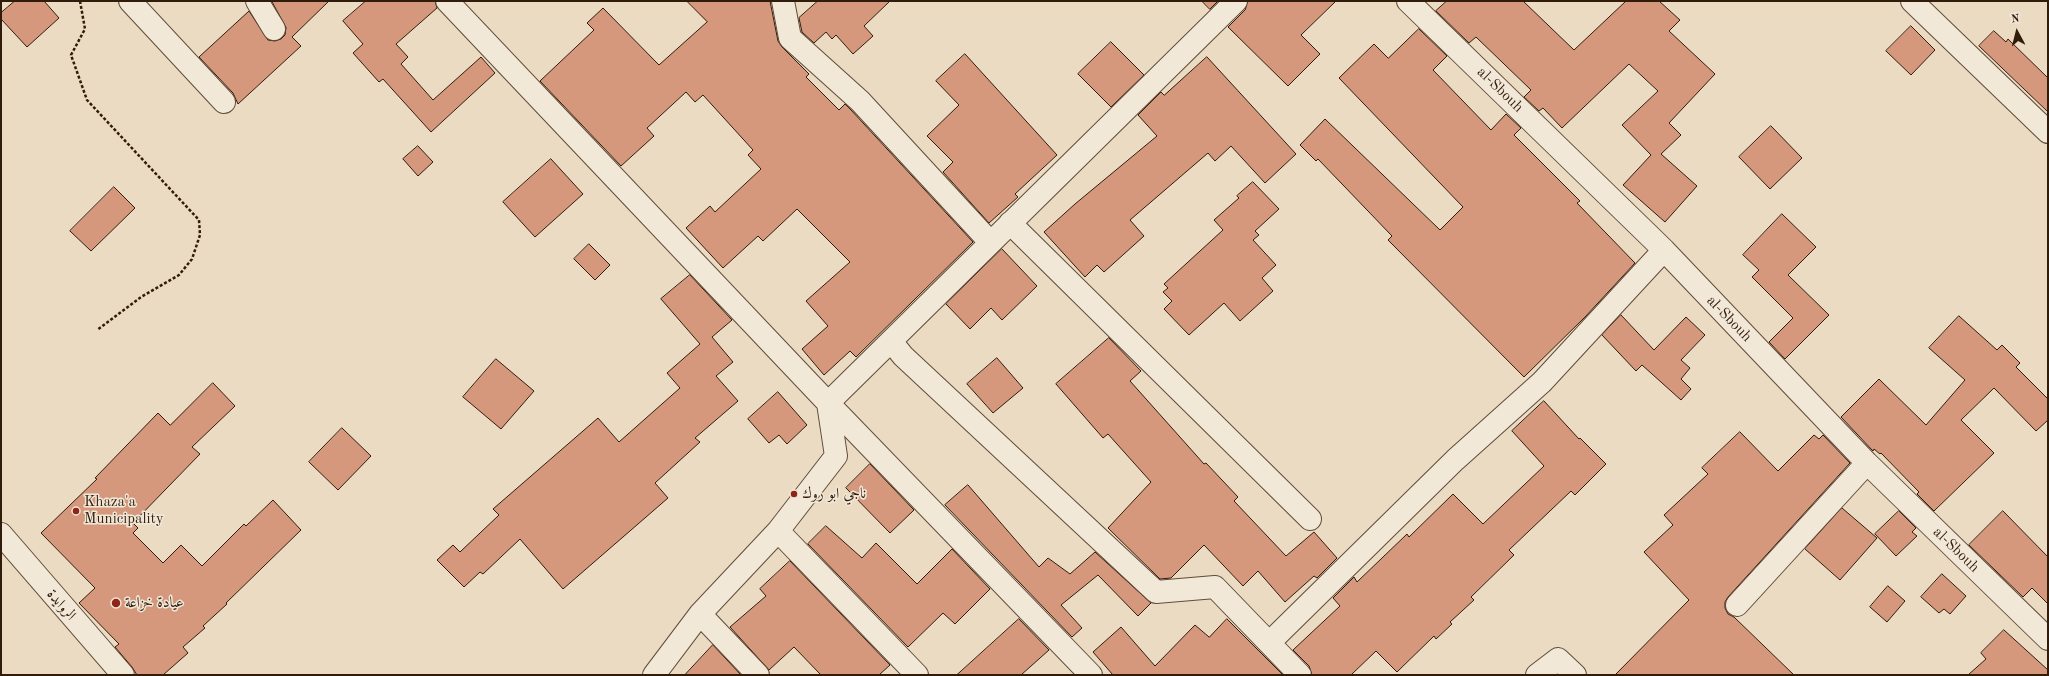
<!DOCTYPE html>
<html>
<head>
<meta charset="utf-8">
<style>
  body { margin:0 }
  #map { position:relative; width:2049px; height:676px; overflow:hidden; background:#ebdbc3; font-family:"Old Standard TT",serif }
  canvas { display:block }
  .frame { position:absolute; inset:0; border:2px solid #311c0b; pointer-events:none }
  .north { position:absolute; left:1997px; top:12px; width:40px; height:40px; -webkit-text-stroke:3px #f2e8d8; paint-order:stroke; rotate:353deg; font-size:11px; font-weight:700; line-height:16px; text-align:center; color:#311c0b }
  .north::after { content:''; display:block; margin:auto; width:14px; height:18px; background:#311c0b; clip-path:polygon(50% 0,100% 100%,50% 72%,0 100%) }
</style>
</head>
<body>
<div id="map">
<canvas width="2049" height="676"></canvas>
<div class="frame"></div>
<div class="north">N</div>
</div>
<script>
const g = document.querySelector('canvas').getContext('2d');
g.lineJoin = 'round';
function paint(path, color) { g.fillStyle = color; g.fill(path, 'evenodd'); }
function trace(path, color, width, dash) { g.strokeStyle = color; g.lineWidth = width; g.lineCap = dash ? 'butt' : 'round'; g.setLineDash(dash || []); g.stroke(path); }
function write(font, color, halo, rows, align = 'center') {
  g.font = font + ' "Old Standard TT",Amiri,serif'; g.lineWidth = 3; g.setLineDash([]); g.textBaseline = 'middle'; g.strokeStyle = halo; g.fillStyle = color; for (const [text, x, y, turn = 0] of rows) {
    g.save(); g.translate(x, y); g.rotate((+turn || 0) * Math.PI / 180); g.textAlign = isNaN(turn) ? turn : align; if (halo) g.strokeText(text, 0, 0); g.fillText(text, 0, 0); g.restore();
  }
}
const building = new Path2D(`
  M 15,1 L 44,1 L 59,18 L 27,47 L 1,19 L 1,13 Z
  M 272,1 L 329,1 L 292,37 L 301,46 L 238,104 L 233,93 L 199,57 L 249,11 L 268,40 L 275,41 L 281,39 L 285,35 L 286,28 Z
  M 366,1 L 435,1 L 437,8 L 396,44 L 408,57 L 401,64 L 433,100 L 481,57 L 495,73 L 431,132 L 383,79 L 379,82 L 353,53 L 363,44 L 343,21 Z
  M 687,1 L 770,1 L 778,41 L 782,47 L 809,74 L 806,77 L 839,110 L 845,104 L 851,110 L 973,242 L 856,357 L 850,351 L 824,375 L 802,349 L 828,326 L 806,301 L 850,262 L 797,209 L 763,241 L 758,236 L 723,268 L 686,228 L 710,206 L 715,212 L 761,169 L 748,155 L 753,150 L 703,95 L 695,102 L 686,92 L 647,128 L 654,136 L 621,166 L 540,81 L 594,30 L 587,23 L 603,8 L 659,65 L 707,22 Z
  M 818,1 L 890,1 L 864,26 L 873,36 L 853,54 L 836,35 L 832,39 L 826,32 L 814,43 L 802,32 L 799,18 Z
  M 1202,1 L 1218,1 L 1210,9 Z
  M 1248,1 L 1336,1 L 1301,35 L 1320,54 L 1288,86 L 1228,27 L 1245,10 Z
  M 1447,1 L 1523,1 L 1574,50 L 1626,1 L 1659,1 L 1680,20 L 1669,31 L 1715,74 L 1669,123 L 1681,135 L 1661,154 L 1697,186 L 1665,222 L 1623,185 L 1651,155 L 1622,125 L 1658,91 L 1629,64 L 1562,128 L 1543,108 L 1539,111 L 1524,97 L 1531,90 L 1476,37 L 1469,43 L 1436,11 Z
  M 1911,26 L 1935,50 L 1911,75 L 1886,51 Z
  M 1419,29 L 1447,56 L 1433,70 L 1491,130 L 1506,114 L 1521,128 L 1514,135 L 1580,201 L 1577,203 L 1635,263 L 1585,317 L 1524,377 L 1388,240 L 1392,236 L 1318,159 L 1316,161 L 1300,145 L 1325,119 L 1440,230 L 1463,207 L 1339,78 L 1374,44 L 1388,58 Z
  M 1994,31 L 2006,42 L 2008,39 L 2048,78 L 2048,112 L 1979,46 Z
  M 1111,42 L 1144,75 L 1111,107 L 1078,74 Z
  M 965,54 L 1057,155 L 1015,194 L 1018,197 L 989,223 L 943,172 L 953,162 L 927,136 L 959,105 L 936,81 Z
  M 1207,57 L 1296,154 L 1265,183 L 1231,146 L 1215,161 L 1208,153 L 1130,220 L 1144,236 L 1104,272 L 1097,265 L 1085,277 L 1044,232 L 1075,204 L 1157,136 L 1138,115 L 1161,92 L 1164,95 Z
  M 1771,126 L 1802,158 L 1770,189 L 1739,157 Z
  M 418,146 L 433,162 L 418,176 L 403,159 Z
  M 551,159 L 583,194 L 535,237 L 503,202 Z
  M 1253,182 L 1279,209 L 1255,231 L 1259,235 L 1253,240 L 1276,265 L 1262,278 L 1273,291 L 1240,321 L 1224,303 L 1189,335 L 1164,309 L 1172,301 L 1163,292 L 1168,288 L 1164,284 L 1223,230 L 1214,220 L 1239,198 L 1237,196 Z
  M 114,187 L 135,208 L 91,251 L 70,231 Z
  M 1782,214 L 1816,247 L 1788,275 L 1829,315 L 1785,359 L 1769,342 L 1793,318 L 1752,277 L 1759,270 L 1743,255 Z
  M 589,244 L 610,265 L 595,280 L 574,259 Z
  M 1002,249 L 1037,286 L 1002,320 L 991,308 L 970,329 L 946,304 Z
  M 690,275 L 732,320 L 712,337 L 733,362 L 716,376 L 738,401 L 695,438 L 700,442 L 655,483 L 668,498 L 563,589 L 520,539 L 483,574 L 480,572 L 464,587 L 437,560 L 453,545 L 460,552 L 499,515 L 493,509 L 598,418 L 619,442 L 680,388 L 667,373 L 700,344 L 661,299 Z
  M 1621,315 L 1654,350 L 1686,317 L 1705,335 L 1681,360 L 1690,368 L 1681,379 L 1691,389 L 1681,400 L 1642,365 L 1636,371 L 1602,335 Z
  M 1959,316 L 1997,350 L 2002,345 L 2020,363 L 2016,367 L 2048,399 L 2048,420 L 2036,431 L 1994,388 L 1961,420 L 1994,453 L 1934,511 L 1917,494 L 1919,492 L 1881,453 L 1880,454 L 1874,449 L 1873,451 L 1841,417 L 1879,379 L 1926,425 L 1965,380 L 1929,348 Z
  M 1109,338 L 1141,371 L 1130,381 L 1204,464 L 1206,463 L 1238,497 L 1234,501 L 1286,556 L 1314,532 L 1337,558 L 1317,578 L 1314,576 L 1285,602 L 1258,571 L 1243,586 L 1204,545 L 1171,578 L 1160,579 L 1108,528 L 1151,482 L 1108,434 L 1103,438 L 1056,384 Z
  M 997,358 L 1023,388 L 993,413 L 967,384 Z
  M 496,359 L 534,391 L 501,429 L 463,397 Z
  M 213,383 L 235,406 L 192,447 L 200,454 L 133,523 L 138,528 L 133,533 L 163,563 L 181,545 L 202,566 L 244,524 L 246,526 L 273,500 L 301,530 L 226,603 L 227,604 L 203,626 L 205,628 L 183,647 L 188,653 L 163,675 L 137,675 L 132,667 L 115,647 L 119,644 L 79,603 L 95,588 L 41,533 L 97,479 L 95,478 L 158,413 L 170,425 Z
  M 778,392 L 807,425 L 787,444 L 779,435 L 769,443 L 748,419 Z
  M 1544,401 L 1579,439 L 1580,438 L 1606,464 L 1575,495 L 1571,491 L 1509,550 L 1514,555 L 1471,597 L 1474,600 L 1450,622 L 1452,624 L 1436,639 L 1434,636 L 1397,672 L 1376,651 L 1351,675 L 1312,675 L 1309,666 L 1293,650 L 1340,606 L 1333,598 L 1354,577 L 1357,582 L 1407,534 L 1409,537 L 1453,494 L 1483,524 L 1544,466 L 1512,431 Z
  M 342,428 L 371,456 L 338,490 L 309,462 Z
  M 1740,432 L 1778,471 L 1814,435 L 1819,439 L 1823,435 L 1850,463 L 1728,597 L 1725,602 L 1725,608 L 1728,614 L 1734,617 L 1794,675 L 1615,675 L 1689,600 L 1644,552 L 1673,525 L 1664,515 L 1708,474 L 1702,468 Z
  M 870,464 L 914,510 L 890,533 L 846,488 Z
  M 968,485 L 1039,567 L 1048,558 L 1070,574 L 1095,552 L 1151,603 L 1138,616 L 1098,575 L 1061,605 L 1082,628 L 1072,637 L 945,505 Z
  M 1842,508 L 1877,538 L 1840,580 L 1805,549 Z
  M 1899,511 L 1916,528 L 1912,532 L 1917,536 L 1896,556 L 1875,534 Z
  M 2003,511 L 2048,557 L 2048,604 L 2032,588 L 2023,597 L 1969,545 Z
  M 826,526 L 862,558 L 876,543 L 917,584 L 952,549 L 990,589 L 955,624 L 943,613 L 908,647 L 808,544 Z
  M 790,561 L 890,665 L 879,675 L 821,675 L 794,647 L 769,670 L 730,627 L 766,596 L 760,589 Z
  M 1942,574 L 1966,596 L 1950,614 L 1944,609 L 1939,613 L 1921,597 Z
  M 1888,586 L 1905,601 L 1887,622 L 1870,607 Z
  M 1019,619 L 1049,650 L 1021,675 L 957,675 Z
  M 1227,619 L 1283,675 L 1113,675 L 1093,652 L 1121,627 L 1155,666 L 1195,625 L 1209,637 Z
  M 2004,630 L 2048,670 L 2048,675 L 1968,675 L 1986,659 L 1981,653 Z
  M 713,645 L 741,675 L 685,675 Z`);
paint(building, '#d5987c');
trace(building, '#311c0b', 1);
const minor = new Path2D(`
  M 130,1 L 224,102
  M 257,1 L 274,29
  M 447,1 L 828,403 L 1091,675
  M 783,1 L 790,38 L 860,101 L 990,242
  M 1408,1 L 1664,250 L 1867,463 L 2048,639
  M 1912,1 L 2048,132
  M 1010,223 L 1310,519
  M 891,341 L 903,356 L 1156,592 L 1215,587 L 1300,675
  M 778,531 L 917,675
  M 1,534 L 123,675
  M 1737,605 L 1867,463
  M 700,614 L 758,675
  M 1269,643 L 1455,460 L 1542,382 L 1664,250
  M 654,675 L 700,614 L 778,531 L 836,456 L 828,403 L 1236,1
  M 1537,675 L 1558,659 L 1575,675`);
trace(minor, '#604c39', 24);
trace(new Path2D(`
  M 80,1 L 85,29 L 71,55 L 87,100 L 199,220 L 200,235 L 192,259 L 179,275 L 141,297 L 97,330`), '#311c0b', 2.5, [3, 2]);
trace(minor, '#f2e8d8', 22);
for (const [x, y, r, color] of [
  [794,494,4,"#8f2418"],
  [76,511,4,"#8f2418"],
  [116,603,5,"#8f2418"]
]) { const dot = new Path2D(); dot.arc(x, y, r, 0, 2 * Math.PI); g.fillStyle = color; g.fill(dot); trace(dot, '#f2e8d8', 1.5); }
write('15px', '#311c0b', '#f2e8d8', [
  ["al-Sbouh",1500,90,44],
  ["al-Sbouh",1729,319,46],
  ["al-Sbouh",1956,550,44],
  ["الروايدة",61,605,49]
]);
write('15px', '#311c0b', '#f2e8d8', [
  ["ناجي ابو روك",802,494],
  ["Khaza'a",84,502],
  ["Municipality",84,519],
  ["عيادة خزاعة",125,603]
], 'left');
</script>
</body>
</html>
